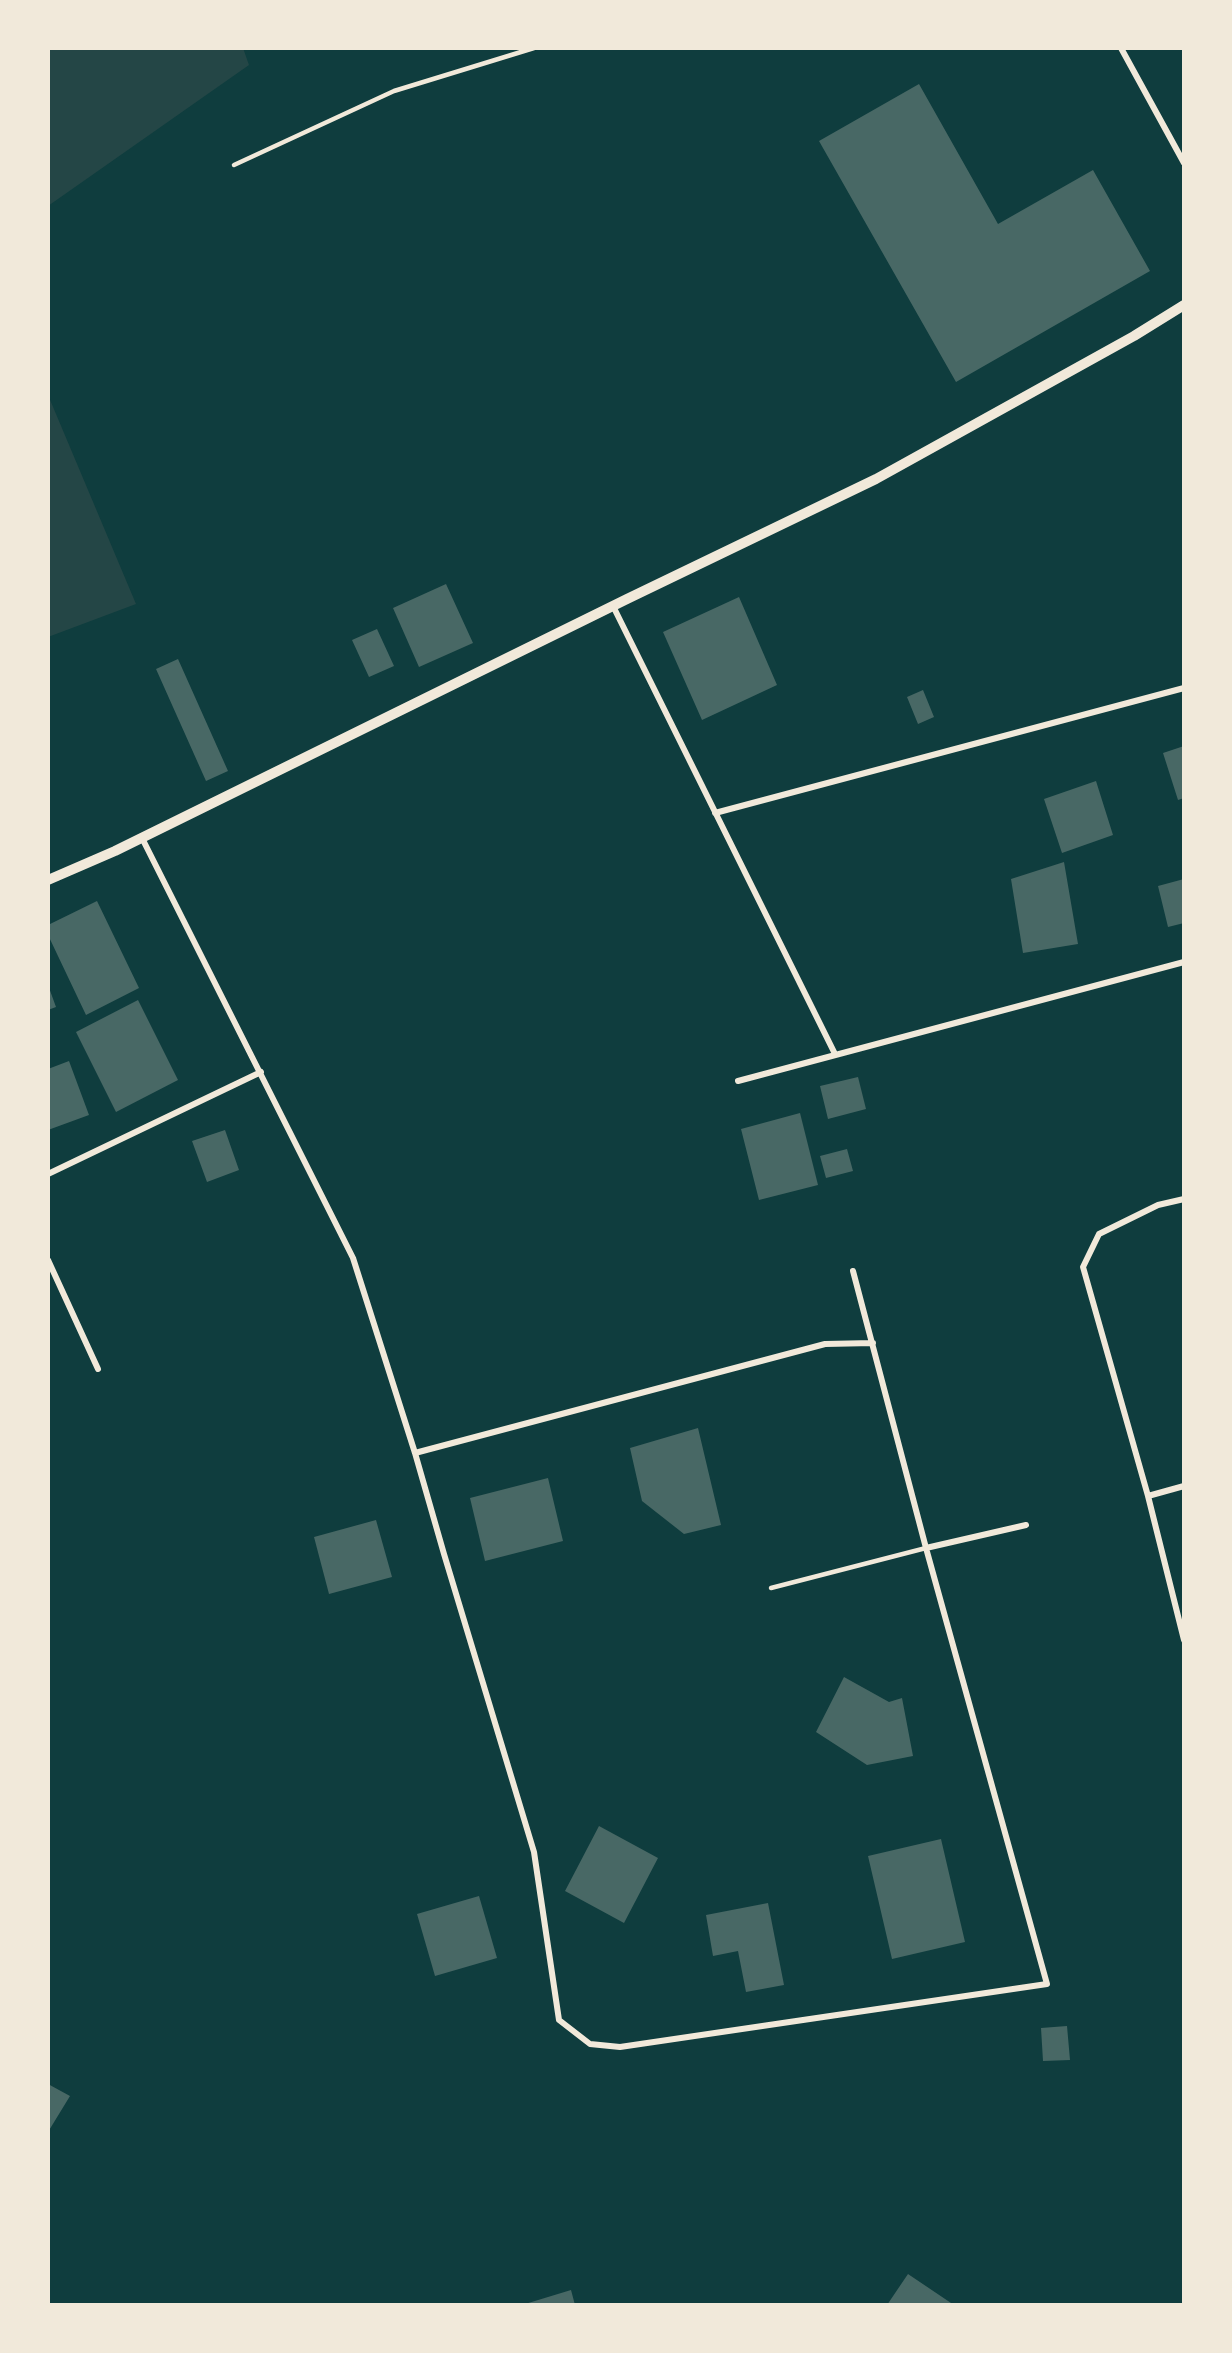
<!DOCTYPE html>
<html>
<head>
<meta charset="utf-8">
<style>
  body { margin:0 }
  #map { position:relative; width:1232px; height:2353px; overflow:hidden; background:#0f3d3e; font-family:Barlow,sans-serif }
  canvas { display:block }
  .frame { position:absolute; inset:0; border:50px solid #f1e9da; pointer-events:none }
</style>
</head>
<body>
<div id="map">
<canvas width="1232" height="2353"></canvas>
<div class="frame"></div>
</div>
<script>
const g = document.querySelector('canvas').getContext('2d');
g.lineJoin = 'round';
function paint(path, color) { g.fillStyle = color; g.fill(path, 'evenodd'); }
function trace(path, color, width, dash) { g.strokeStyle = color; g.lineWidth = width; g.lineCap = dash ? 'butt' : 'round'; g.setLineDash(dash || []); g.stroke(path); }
paint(new Path2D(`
  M 48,48 L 243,48 L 249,65 L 48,206 Z
  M 48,395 L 136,604 L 48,637 Z`), '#244646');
paint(new Path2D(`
  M 919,84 L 998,224 L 1093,170 L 1150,271 L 956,382 L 819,141 Z
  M 446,584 L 473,643 L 419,667 L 393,608 Z
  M 739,597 L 777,685 L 702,720 L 663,632 Z
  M 377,629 L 394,666 L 369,677 L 352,640 Z
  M 178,659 L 228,771 L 206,781 L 156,669 Z
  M 923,690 L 934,717 L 918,724 L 907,697 Z
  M 1184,746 L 1184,798 L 1178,800 L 1163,753 Z
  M 1096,781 L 1113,835 L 1062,853 L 1044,799 Z
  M 1064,862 L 1078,944 L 1023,953 L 1011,879 Z
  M 1184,879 L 1184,923 L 1168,927 L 1158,886 Z
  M 97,901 L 139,988 L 86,1015 L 48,935 L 48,925 Z
  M 48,985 L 56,1007 L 48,1010 Z
  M 138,1000 L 178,1080 L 116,1112 L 76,1032 Z
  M 69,1061 L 89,1115 L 48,1130 L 48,1069 Z
  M 858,1077 L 866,1109 L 828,1119 L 820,1086 Z
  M 800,1113 L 818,1185 L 759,1200 L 741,1129 Z
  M 225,1130 L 239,1170 L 207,1182 L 192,1141 Z
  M 847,1149 L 853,1171 L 826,1178 L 820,1156 Z
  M 698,1428 L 721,1525 L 684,1534 L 642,1501 L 630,1448 Z
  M 548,1478 L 563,1541 L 485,1561 L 470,1498 Z
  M 376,1520 L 392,1577 L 329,1594 L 314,1537 Z
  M 844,1677 L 889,1702 L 902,1698 L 913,1756 L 867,1765 L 816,1732 Z
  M 599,1826 L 658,1858 L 624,1923 L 565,1891 Z
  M 941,1839 L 965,1942 L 892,1959 L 868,1856 Z
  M 479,1896 L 497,1958 L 435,1976 L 417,1914 Z
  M 768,1903 L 784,1985 L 746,1992 L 738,1951 L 713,1956 L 706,1915 Z
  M 1067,2026 L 1070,2060 L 1043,2061 L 1041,2028 Z
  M 48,2084 L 70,2096 L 48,2132 Z
  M 908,2274 L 954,2305 L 887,2305 Z
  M 571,2290 L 575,2305 L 525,2305 L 525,2304 Z`), '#486865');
trace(new Path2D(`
  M 234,165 L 394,91 L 534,48
  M 771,1588 L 926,1548`), '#f1e9da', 4.5);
trace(new Path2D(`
  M 1121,48 L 1184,163
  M 613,606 L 835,1054
  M 715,813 L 1184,688
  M 142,838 L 353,1258 L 415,1453 L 444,1554 L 534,1852 L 559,2020 L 590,2044 L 620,2047 L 1047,1984 L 926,1548 L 853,1271
  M 738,1081 L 1184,962
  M 48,1174 L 261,1072
  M 1184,1199 L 1158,1205 L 1099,1234 L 1083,1267 L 1148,1496 L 1184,1640
  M 48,1260 L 98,1369
  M 415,1453 L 825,1344 L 873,1343
  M 1148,1496 L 1184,1486
  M 926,1548 L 1026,1525`), '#f1e9da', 6);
trace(new Path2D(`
  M 48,880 L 115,851 L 627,599 L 876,479 L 1134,336 L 1184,305`), '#f1e9da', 10);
</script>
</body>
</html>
